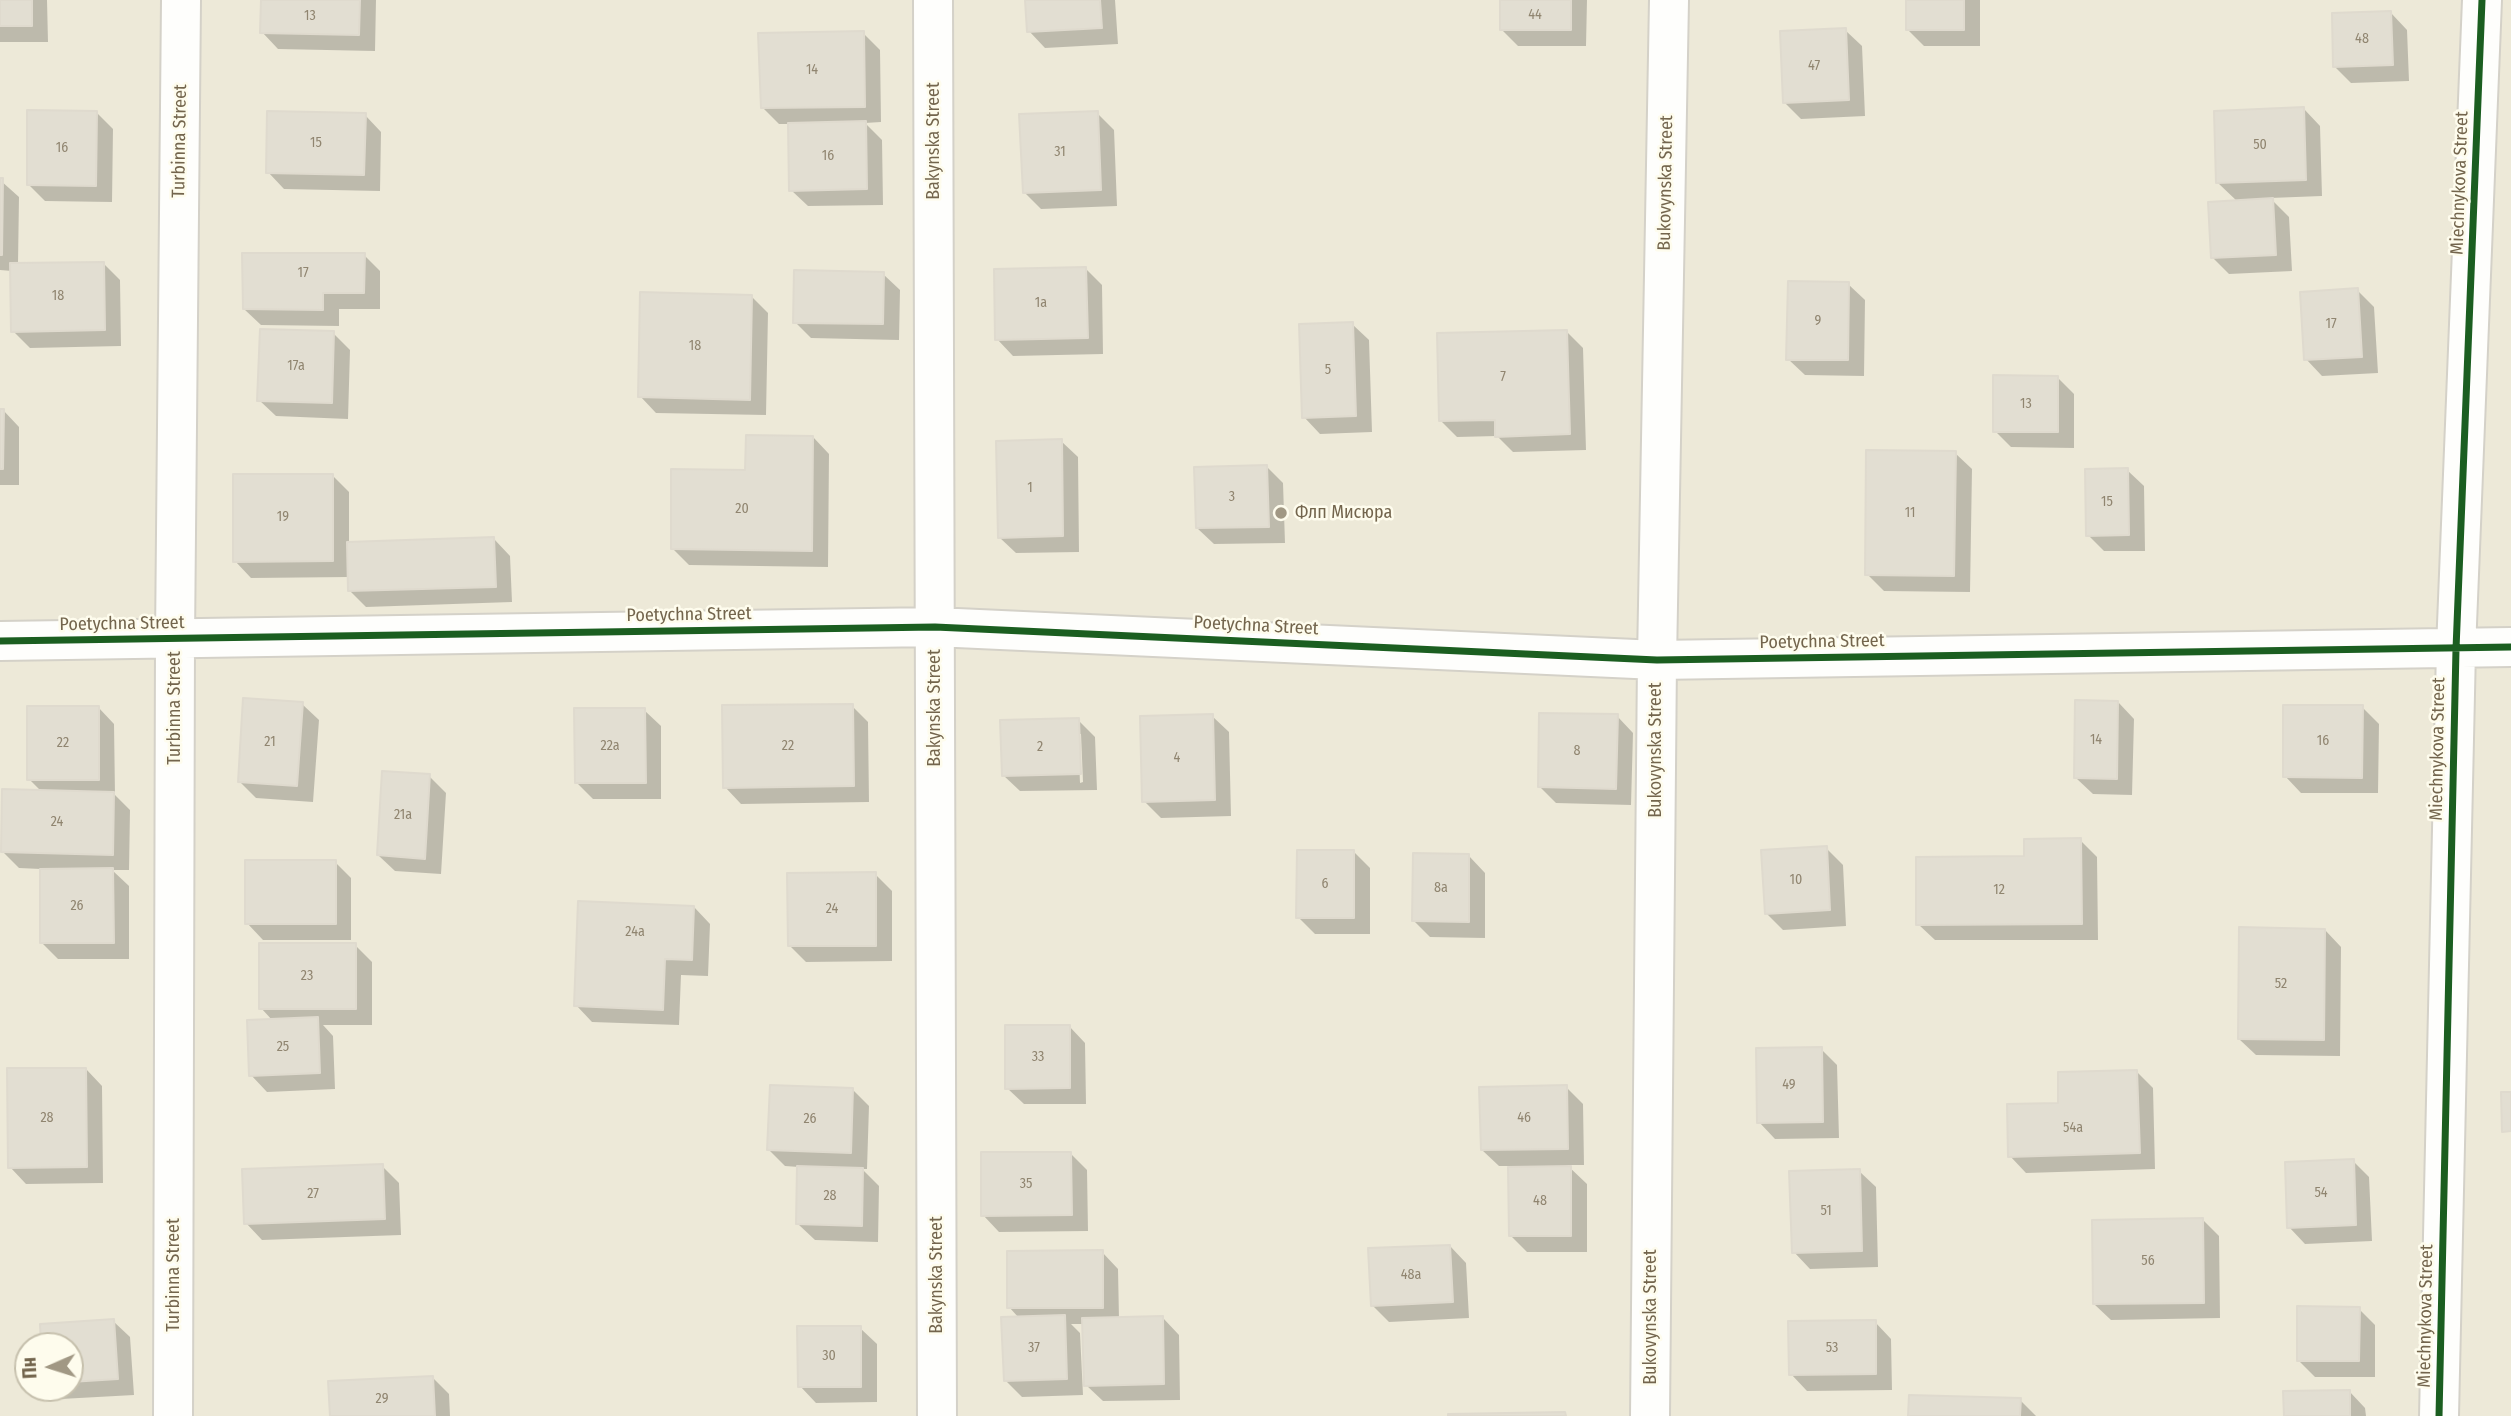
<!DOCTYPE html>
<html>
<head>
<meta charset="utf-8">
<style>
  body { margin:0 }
  #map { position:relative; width:2511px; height:1416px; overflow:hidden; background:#f6f6eb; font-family:"Fira Sans Condensed",sans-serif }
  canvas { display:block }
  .north { position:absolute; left:14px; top:1332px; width:70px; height:70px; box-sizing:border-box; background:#fefced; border:2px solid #c6c0ad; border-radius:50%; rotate:267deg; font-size:19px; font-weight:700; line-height:28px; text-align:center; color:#73654d }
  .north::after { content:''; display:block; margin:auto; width:24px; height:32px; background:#a19884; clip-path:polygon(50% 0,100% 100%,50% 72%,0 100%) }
</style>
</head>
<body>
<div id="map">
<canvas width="2511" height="1416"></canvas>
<div class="north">Пн</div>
</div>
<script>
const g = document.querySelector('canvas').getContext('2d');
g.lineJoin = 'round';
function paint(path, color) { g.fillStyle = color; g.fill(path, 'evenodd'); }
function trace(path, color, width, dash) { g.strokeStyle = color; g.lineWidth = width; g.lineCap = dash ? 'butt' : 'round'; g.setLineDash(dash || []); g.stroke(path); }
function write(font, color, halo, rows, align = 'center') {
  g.font = font + ' "Fira Sans Condensed",sans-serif'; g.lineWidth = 5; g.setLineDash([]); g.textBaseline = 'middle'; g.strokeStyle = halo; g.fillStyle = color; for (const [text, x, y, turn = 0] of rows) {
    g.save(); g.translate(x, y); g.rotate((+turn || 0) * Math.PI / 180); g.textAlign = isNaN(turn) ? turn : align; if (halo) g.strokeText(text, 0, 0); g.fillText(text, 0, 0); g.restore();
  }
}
paint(new Path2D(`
  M 0,0 L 2511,0 L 2511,1416 L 0,1416 ZM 28,1346 L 70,1346 L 70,1388 L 28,1388 Z`), '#ede9d8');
paint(new Path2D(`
  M 0,0 L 47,0 L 48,42 L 0,42 Z
  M 263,0 L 376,0 L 375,51 L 278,49 L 262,32 Z
  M 1027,0 L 1115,0 L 1118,44 L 1045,48 L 1029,31 Z
  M 1501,0 L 1587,0 L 1586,46 L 1518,46 L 1501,29 Z
  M 1908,0 L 1980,0 L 1980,46 L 1924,46 L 1908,30 Z
  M 2391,13 L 2407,30 L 2409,81 L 2351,83 L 2334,66 Z
  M 1845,30 L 1862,46 L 1865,116 L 1801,119 L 1785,103 Z
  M 863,33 L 880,50 L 881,122 L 865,123 L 882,140 L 883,205 L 808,206 L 791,190 L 790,124 L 779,124 L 762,107 Z
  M 2304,109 L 2320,126 L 2322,196 L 2270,198 L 2289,217 L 2292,271 L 2229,274 L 2213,258 L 2238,202 L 2218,183 Z
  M 96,112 L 113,129 L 112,202 L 45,201 L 28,184 Z
  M 1097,113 L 1114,130 L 1117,206 L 1041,209 L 1024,192 Z
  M 365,115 L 381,132 L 380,191 L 284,189 L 268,172 Z
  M 0,180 L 19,197 L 18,264 L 103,263 L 120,280 L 121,346 L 30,348 L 13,331 L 12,271 L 0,270 Z
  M 364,255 L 380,271 L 380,309 L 339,309 L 339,326 L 261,325 L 244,309 Z
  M 1086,269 L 1102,285 L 1103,354 L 1013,356 L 997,339 Z
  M 883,274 L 900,290 L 899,340 L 811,338 L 795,322 Z
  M 1848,284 L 1865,300 L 1864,376 L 1805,375 L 1788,359 Z
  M 2357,290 L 2374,307 L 2378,373 L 2322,376 L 2306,359 Z
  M 751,296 L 768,313 L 766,415 L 656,413 L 640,396 Z
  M 1352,324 L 1369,340 L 1372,432 L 1320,434 L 1304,417 Z
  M 1566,331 L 1583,348 L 1586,450 L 1513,452 L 1497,436 L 1457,437 L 1441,421 Z
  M 333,333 L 350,350 L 348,419 L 276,416 L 259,400 Z
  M 2058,378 L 2074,394 L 2074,448 L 2011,447 L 1995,431 Z
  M 0,410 L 3,410 L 19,427 L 19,485 L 0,485 Z
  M 813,437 L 829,454 L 828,567 L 689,565 L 672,548 Z
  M 1061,441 L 1078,457 L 1079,552 L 1016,553 L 999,537 Z
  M 1955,453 L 1972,469 L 1970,592 L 1884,591 L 1867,574 Z
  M 1267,467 L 1283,483 L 1285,543 L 1214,544 L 1197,528 Z
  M 2127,470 L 2144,486 L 2145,551 L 2104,551 L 2088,535 Z
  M 332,475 L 349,492 L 349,543 L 494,539 L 510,556 L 512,602 L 366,607 L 349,590 L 349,577 L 251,578 L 235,561 Z
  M 2118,702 L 2134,719 L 2132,795 L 2093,794 L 2076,778 Z
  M 302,704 L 319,720 L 313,802 L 256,798 L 240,782 Z
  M 852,706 L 868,722 L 869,802 L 741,804 L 725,787 Z
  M 98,707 L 114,724 L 115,795 L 130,810 L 129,870 L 112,870 L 129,886 L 129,959 L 58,959 L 42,943 L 41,869 L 19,868 L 3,852 L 42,792 L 29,779 Z
  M 2362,707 L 2379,724 L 2378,793 L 2301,793 L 2285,776 Z
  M 644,710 L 661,726 L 661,799 L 593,799 L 577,783 Z
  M 1212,716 L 1229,732 L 1231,816 L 1161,818 L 1144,801 Z
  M 1617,716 L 1633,733 L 1631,805 L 1556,803 L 1540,787 Z
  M 1078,720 L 1095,737 L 1097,790 L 1020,791 L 1003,775 ZM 1078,734 L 1081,734 L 1083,782 L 1080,783 Z
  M 429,776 L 446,793 L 441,874 L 395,871 L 378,855 Z
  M 2080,840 L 2097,857 L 2098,940 L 1935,940 L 1918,924 L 2026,858 Z
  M 1826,848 L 1843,865 L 1846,926 L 1783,930 L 1766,913 Z
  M 1354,852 L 1370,868 L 1370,934 L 1315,934 L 1298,917 Z
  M 1469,856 L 1485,873 L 1485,938 L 1430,937 L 1414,921 Z
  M 335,862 L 351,878 L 351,940 L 263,940 L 247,923 Z
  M 875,874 L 892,891 L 892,961 L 806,962 L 789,945 Z
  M 694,907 L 710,924 L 708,976 L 681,975 L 679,1025 L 592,1022 L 576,1005 Z
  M 2325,930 L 2341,947 L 2340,1056 L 2256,1055 L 2239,1039 Z
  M 355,945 L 372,962 L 372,1025 L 323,1025 L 333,1036 L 335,1089 L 267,1092 L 251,1075 L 273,1021 L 261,1008 Z
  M 1069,1026 L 1085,1043 L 1086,1104 L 1024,1104 L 1007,1088 Z
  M 1821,1049 L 1837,1065 L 1839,1138 L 1775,1139 L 1759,1122 Z
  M 86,1069 L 102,1086 L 103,1183 L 26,1184 L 10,1167 Z
  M 2136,1071 L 2153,1088 L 2155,1169 L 2026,1173 L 2010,1156 Z
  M 1566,1087 L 1583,1104 L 1584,1165 L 1567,1165 L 1587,1184 L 1587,1252 L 1527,1252 L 1511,1236 L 1510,1166 L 1499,1166 L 1482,1150 Z
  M 853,1090 L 869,1106 L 867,1169 L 862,1169 L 879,1186 L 878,1242 L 815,1240 L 798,1224 L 799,1167 L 785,1166 L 769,1150 Z
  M 1070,1153 L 1087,1170 L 1088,1231 L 999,1232 L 983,1215 Z
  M 2353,1161 L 2369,1177 L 2372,1241 L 2305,1244 L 2289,1227 Z
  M 382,1166 L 399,1183 L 401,1235 L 262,1240 L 246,1223 Z
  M 1859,1171 L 1876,1187 L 1878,1267 L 1810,1269 L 1794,1252 Z
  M 2202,1219 L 2219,1236 L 2220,1318 L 2111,1320 L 2094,1304 Z
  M 1450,1246 L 1466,1263 L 1469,1318 L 1389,1322 L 1372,1305 Z
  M 1102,1252 L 1118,1269 L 1119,1319 L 1163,1318 L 1179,1335 L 1180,1400 L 1103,1401 L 1086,1385 L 1084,1324 L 1071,1324 L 1080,1333 L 1083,1395 L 1022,1397 L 1006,1381 L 1019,1318 L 1009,1307 Z
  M 2359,1309 L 2375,1325 L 2375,1377 L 2315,1377 L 2298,1360 Z
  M 113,1321 L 130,1337 L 134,1395 L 61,1399 L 50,1388 L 70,1388 L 70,1346 L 43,1346 Z
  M 1875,1322 L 1891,1339 L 1892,1390 L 1807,1391 L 1791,1374 Z
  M 860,1328 L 877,1344 L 877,1402 L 816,1403 L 800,1386 Z
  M 432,1377 L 449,1394 L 450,1416 L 332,1416 Z
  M 2349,1391 L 2365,1408 L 2366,1416 L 2285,1416 Z
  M 2020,1400 L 2036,1416 L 1910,1416 Z`), '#0003');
const building = new Path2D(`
  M 0,0 L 32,0 L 32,26 L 0,26 Z
  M 261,0 L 360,0 L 359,35 L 260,33 Z
  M 1025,0 L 1100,0 L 1102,28 L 1027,32 Z
  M 1500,0 L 1571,0 L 1571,30 L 1500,30 Z
  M 1906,0 L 1964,0 L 1964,30 L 1906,30 Z
  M 2391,11 L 2393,65 L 2333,67 L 2332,13 Z
  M 1846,28 L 1849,100 L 1783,103 L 1780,31 Z
  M 864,31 L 865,107 L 761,108 L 758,33 Z
  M 2304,107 L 2306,180 L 2216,183 L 2214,111 Z
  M 27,110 L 97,111 L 96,186 L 27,185 Z
  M 267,111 L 366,113 L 364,175 L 266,173 Z
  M 1098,111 L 1101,190 L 1023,193 L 1019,114 Z
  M 866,121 L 867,189 L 789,191 L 788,123 Z
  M 0,178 L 3,178 L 2,255 L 0,255 Z
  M 2273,198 L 2276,255 L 2211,258 L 2208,202 Z
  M 242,253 L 365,253 L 364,293 L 323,293 L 323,310 L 243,309 Z
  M 104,262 L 105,330 L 11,332 L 10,263 Z
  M 1086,267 L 1088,338 L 995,340 L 994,269 Z
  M 794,270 L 884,272 L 883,324 L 793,323 Z
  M 1788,281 L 1849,282 L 1848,360 L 1786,360 Z
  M 2358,288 L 2362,357 L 2304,360 L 2300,292 Z
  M 640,292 L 752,295 L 750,400 L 638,397 Z
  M 1353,322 L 1356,416 L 1302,418 L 1299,324 Z
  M 260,329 L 334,331 L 332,403 L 257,401 Z
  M 1567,330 L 1570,434 L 1495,437 L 1495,420 L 1439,421 L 1437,333 Z
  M 1993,375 L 2058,376 L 2058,432 L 1993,432 Z
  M 0,409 L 4,409 L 3,469 L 0,469 Z
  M 746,435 L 813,436 L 812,551 L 671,549 L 671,469 L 745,470 Z
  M 1062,439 L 1063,536 L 998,538 L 996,441 Z
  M 1866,450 L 1956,451 L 1954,576 L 1865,575 Z
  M 1267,465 L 1269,527 L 1196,528 L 1194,467 Z
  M 2128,468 L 2129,535 L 2086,536 L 2085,469 Z
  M 233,474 L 333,474 L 333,561 L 233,562 Z
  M 494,537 L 496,587 L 348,591 L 347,542 Z
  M 243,698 L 303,702 L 297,786 L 238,782 Z
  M 2075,700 L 2118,701 L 2117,779 L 2074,778 Z
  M 853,704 L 854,786 L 723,788 L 722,705 Z
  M 2283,705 L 2363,705 L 2362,778 L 2283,777 Z
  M 27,706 L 99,706 L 99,780 L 27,780 Z
  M 574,708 L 645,708 L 646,783 L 575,783 Z
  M 1539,713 L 1618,714 L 1616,789 L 1538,787 Z
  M 1213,714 L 1215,800 L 1142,802 L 1140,716 Z
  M 1079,718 L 1081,774 L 1002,776 L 1000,720 Z
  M 382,771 L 430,774 L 425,859 L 377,855 Z
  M 2,789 L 114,792 L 113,855 L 1,852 Z
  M 2081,838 L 2082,924 L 1916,925 L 1916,857 L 2024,856 L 2024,839 Z
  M 1827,846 L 1830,910 L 1765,914 L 1761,850 Z
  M 1297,850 L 1354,850 L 1354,918 L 1296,918 Z
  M 1413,853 L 1469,854 L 1469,922 L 1412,921 Z
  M 245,860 L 336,860 L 336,924 L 245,924 Z
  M 113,868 L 114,943 L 40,943 L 40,869 Z
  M 876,872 L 876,946 L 788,946 L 787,873 Z
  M 578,901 L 694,906 L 692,960 L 665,959 L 663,1010 L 574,1006 Z
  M 2239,927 L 2325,929 L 2324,1040 L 2238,1039 Z
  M 259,943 L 356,943 L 356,1009 L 259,1009 Z
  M 318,1017 L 320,1073 L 249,1076 L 247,1020 Z
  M 1005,1025 L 1070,1025 L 1070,1088 L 1005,1089 Z
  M 1822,1047 L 1823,1122 L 1757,1123 L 1756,1048 Z
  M 7,1068 L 86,1068 L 87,1167 L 8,1168 Z
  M 2137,1070 L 2140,1153 L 2008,1157 L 2007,1104 L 2058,1103 L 2058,1072 Z
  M 770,1085 L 853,1088 L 851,1153 L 767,1150 Z
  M 1567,1085 L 1568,1149 L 1481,1150 L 1479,1087 Z
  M 2501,1092 L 2511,1092 L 2511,1131 L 2502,1132 Z
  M 981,1152 L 1071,1152 L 1072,1215 L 981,1216 Z
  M 2354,1159 L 2356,1225 L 2287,1228 L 2285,1162 Z
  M 383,1164 L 385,1219 L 244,1224 L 242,1169 Z
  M 797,1166 L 863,1168 L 862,1226 L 796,1224 Z
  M 1571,1166 L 1571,1236 L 1509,1236 L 1508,1167 Z
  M 1860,1169 L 1862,1251 L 1792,1253 L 1789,1171 Z
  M 2203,1218 L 2204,1303 L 2093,1304 L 2092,1220 Z
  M 1450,1245 L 1453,1302 L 1371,1306 L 1368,1248 Z
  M 1103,1250 L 1103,1308 L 1007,1308 L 1007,1251 Z
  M 2297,1306 L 2360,1307 L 2359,1361 L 2297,1361 Z
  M 1065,1315 L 1067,1379 L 1004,1381 L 1001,1317 Z
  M 1163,1316 L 1164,1384 L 1084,1386 L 1082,1318 Z
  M 114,1319 L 118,1379 L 70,1382 L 70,1346 L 41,1346 L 40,1324 Z
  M 1876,1320 L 1876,1374 L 1789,1375 L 1788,1321 Z
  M 797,1326 L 861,1326 L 861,1387 L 798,1387 Z
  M 433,1376 L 435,1416 L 330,1416 L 328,1381 Z
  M 2350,1390 L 2350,1416 L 2284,1416 L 2283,1391 Z
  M 1909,1395 L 2021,1398 L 2020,1416 L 1908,1416 Z
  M 1565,1412 L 1566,1416 L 1448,1416 L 1448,1414 Z`);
paint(building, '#e2ded2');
trace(building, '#dfdace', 2);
const street = new Path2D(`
  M 933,0 L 937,1416
  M 0,641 L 935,627 L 1657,660 L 2511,647
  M 173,1416 L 175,639 L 181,0
  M 1650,1416 L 1657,660 L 1669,0
  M 2439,1416 L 2456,649 L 2482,0`);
trace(street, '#d4d1c8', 42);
trace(street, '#fefefc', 38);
trace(new Path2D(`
  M 0,641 L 935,627 L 1657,660 L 2511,647
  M 2439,1416 L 2456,649 L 2482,0`), '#1b5e20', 7);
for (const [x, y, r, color] of [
  [1281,513,7,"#a19884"]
]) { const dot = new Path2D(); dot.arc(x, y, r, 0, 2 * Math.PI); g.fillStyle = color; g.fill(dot); trace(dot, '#fefced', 2.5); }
write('14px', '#908570', null, [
  ["44",1535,15],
  ["13",310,16],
  ["48",2362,39],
  ["47",1814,66],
  ["14",812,70],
  ["15",316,143],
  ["50",2260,145],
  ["16",62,148],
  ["31",1060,152],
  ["16",828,156],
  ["17",303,273],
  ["18",58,296],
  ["1а",1041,303],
  ["9",1818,321],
  ["17",2331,324],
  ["18",695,346],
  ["17а",296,366],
  ["5",1328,370],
  ["7",1503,377],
  ["13",2026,404],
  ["1",1030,488],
  ["3",1232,497],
  ["15",2107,502],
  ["20",742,509],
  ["11",1910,513],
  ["19",283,517],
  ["14",2096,740],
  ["16",2323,741],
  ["21",270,742],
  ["22",63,743],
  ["22а",610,746],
  ["22",788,746],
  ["2",1040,747],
  ["8",1577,751],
  ["4",1177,758],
  ["21а",403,815],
  ["24",57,822],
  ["10",1796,880],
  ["6",1325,884],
  ["8а",1441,888],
  ["12",1999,890],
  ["26",77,906],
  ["24",832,909],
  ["24а",635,932],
  ["23",307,976],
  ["52",2281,984],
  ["25",283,1047],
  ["33",1038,1057],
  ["49",1789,1085],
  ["28",47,1118],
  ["46",1524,1118],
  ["26",810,1119],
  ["54а",2073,1128],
  ["35",1026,1184],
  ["54",2321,1193],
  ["27",313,1194],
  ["28",830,1196],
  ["48",1540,1201],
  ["51",1826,1211],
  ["56",2148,1261],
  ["48а",1411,1275],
  ["37",1034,1348],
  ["53",1832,1348],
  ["30",829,1356],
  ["29",382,1399]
]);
write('18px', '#73654d', '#fefced', [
  ["Turbinna Street",180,141,-89],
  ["Bakynska Street",934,141,-90],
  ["Bukovynska Street",1666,183,-89],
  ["Miechnykova Street",2460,183,-88],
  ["Poetychna Street",689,615,-1],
  ["Poetychna Street",122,624,-1],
  ["Poetychna Street",1256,626,3],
  ["Poetychna Street",1822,642,-1],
  ["Turbinna Street",175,708,-90],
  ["Bakynska Street",935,708,-90],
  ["Miechnykova Street",2438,749,-89],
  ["Bukovynska Street",1656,750,-90],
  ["Turbinna Street",174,1275,-90],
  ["Bakynska Street",937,1275,-90],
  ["Miechnykova Street",2426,1316,-89],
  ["Bukovynska Street",1651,1317,-90]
]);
write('18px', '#73654d', '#fefced', [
  ["Флп Мисюра",1295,513]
], 'left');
</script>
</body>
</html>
